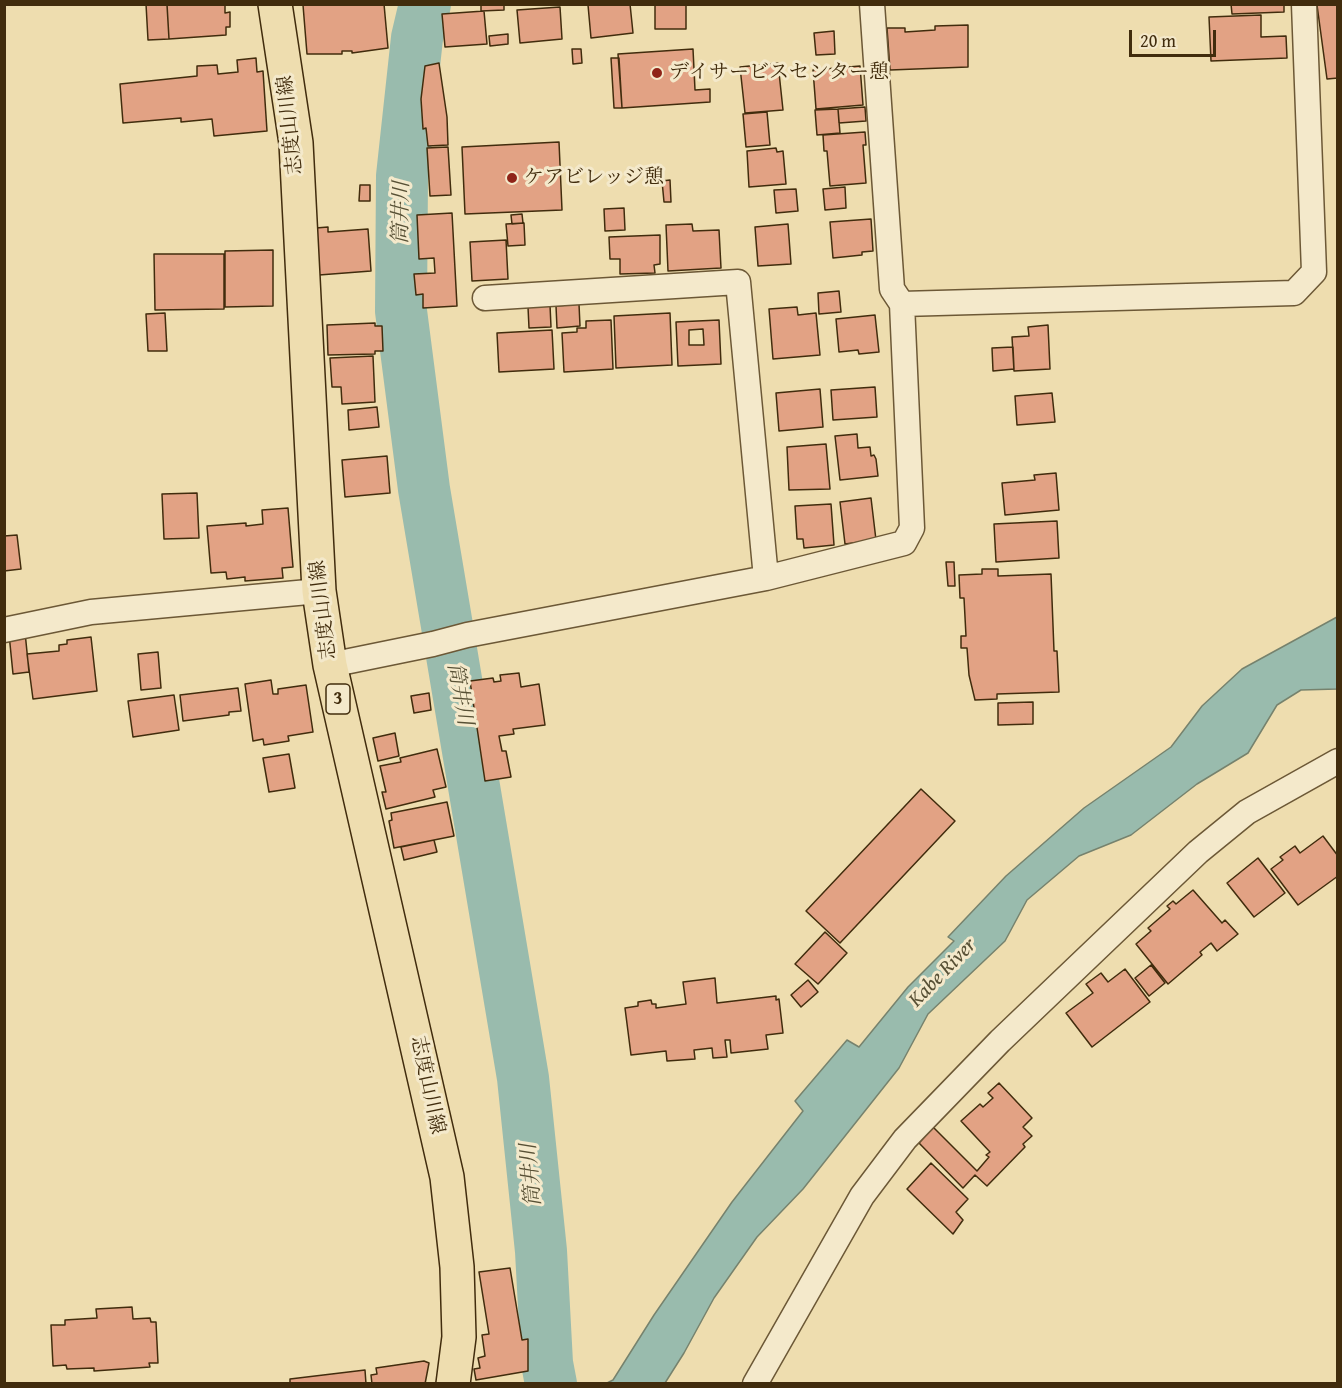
<!DOCTYPE html>
<html>
<head>
<meta charset="utf-8">
<style>
  body { margin:0 }
  #map { position:relative; width:1342px; height:1388px; overflow:hidden; background:#eeddaf; font-family:"Gentium Book Plus",serif }
  canvas { display:block }
  .frame { position:absolute; inset:0; border:6px solid #412c0d; pointer-events:none }
  .scale { position:absolute; left:1129px; top:30px; width:87px; height:27px; box-sizing:border-box; border:3px solid #412c0d; border-top:0; padding-left:8px; font-size:18px; line-height:21px; white-space:nowrap; color:#412c0d; -webkit-text-stroke:4px #f4e9cb; paint-order:stroke }
</style>
</head>
<body>
<div id="map">
<canvas width="1342" height="1388"></canvas>
<div class="frame"></div>
<div class="scale">20 m</div>
</div>
<script>
const g = document.querySelector('canvas').getContext('2d');
g.lineJoin = 'round';
function paint(path, color) { g.fillStyle = color; g.fill(path, 'evenodd'); }
function trace(path, color, width, dash) { g.strokeStyle = color; g.lineWidth = width; g.lineCap = dash ? 'butt' : 'round'; g.setLineDash(dash || []); g.stroke(path); }
function write(font, color, halo, rows, align = 'center') {
  g.font = font + ' "Gentium Book Plus","Noto Serif JP",serif'; g.lineWidth = 6; g.setLineDash([]); g.textBaseline = 'middle'; g.strokeStyle = halo; g.fillStyle = color; for (const [text, x, y, turn = 0] of rows) {
    g.save(); g.translate(x, y); g.rotate((+turn || 0) * Math.PI / 180); g.textAlign = isNaN(turn) ? turn : align; if (halo) g.strokeText(text, 0, 0); g.fillText(text, 0, 0); g.restore();
  }
}
const water = new Path2D(`
  M 1337,617 L 1337,689 L 1301,690 L 1277,705 L 1248,753 L 1197,784 L 1131,835 L 1079,856 L 1027,900 L 1005,941 L 928,1014 L 899,1068 L 803,1189 L 757,1237 L 714,1298 L 684,1353 L 665,1383 L 607,1383 L 613,1380 L 654,1315 L 732,1202 L 803,1111 L 795,1101 L 847,1040 L 859,1047 L 908,987 L 954,941 L 948,937 L 1006,876 L 1084,808 L 1171,747 L 1202,706 L 1242,669 Z`);
paint(water, '#99bbad');
trace(water, '#76826d', 1.5);
trace(new Path2D(`
  M 425,4 L 417,38 L 402,176 L 401,311 L 424,489 L 523,1078 L 541,1251 L 547,1363 L 551,1384`), '#99bbad', 52);
const building = new Path2D(`
  M 146,4 L 167,4 L 169,39 L 148,40 Z
  M 225,4 L 225,13 L 230,12 L 230,27 L 226,27 L 226,35 L 169,39 L 167,5 Z
  M 384,4 L 388,48 L 352,53 L 352,51 L 342,51 L 342,54 L 307,54 L 303,5 Z
  M 481,4 L 504,4 L 504,10 L 481,11 Z
  M 630,4 L 633,33 L 591,38 L 588,5 Z
  M 655,4 L 686,4 L 686,29 L 655,29 Z
  M 1231,4 L 1284,4 L 1284,12 L 1232,14 Z
  M 1338,4 L 1338,78 L 1327,79 L 1317,5 Z
  M 560,7 L 562,39 L 520,43 L 517,10 Z
  M 484,11 L 487,44 L 445,47 L 442,14 Z
  M 1261,15 L 1261,37 L 1286,36 L 1287,58 L 1211,61 L 1209,17 Z
  M 968,25 L 968,67 L 890,70 L 887,28 L 905,28 L 905,32 L 935,30 L 935,26 Z
  M 834,31 L 835,54 L 816,55 L 814,33 Z
  M 508,34 L 508,44 L 490,46 L 489,36 Z
  M 572,49 L 581,49 L 582,63 L 573,64 Z
  M 693,49 L 695,90 L 710,89 L 710,102 L 622,108 L 618,54 Z
  M 256,58 L 257,72 L 263,71 L 267,131 L 214,136 L 212,119 L 181,122 L 181,118 L 123,123 L 120,84 L 197,76 L 197,66 L 217,65 L 218,74 L 238,72 L 237,60 Z
  M 611,58 L 619,58 L 622,108 L 614,108 Z
  M 439,63 L 447,117 L 448,145 L 428,146 L 426,128 L 423,129 L 421,99 L 425,66 Z
  M 778,63 L 783,110 L 745,113 L 740,67 Z
  M 860,66 L 863,105 L 816,109 L 813,70 Z
  M 865,107 L 866,121 L 839,123 L 838,109 Z
  M 838,109 L 840,133 L 817,135 L 815,110 Z
  M 767,112 L 770,145 L 746,147 L 743,114 Z
  M 865,132 L 866,145 L 863,145 L 866,183 L 830,186 L 827,151 L 824,151 L 823,135 Z
  M 559,142 L 562,210 L 465,214 L 462,147 Z
  M 448,147 L 451,195 L 430,196 L 427,148 Z
  M 776,148 L 777,152 L 783,151 L 786,184 L 749,187 L 747,151 Z
  M 670,180 L 671,202 L 664,202 L 662,181 Z
  M 360,185 L 370,185 L 370,201 L 359,201 Z
  M 845,187 L 846,208 L 825,210 L 823,189 Z
  M 796,189 L 798,211 L 776,213 L 774,190 Z
  M 624,208 L 625,230 L 605,231 L 604,209 Z
  M 452,213 L 457,306 L 423,308 L 423,294 L 416,295 L 414,274 L 435,273 L 434,258 L 419,259 L 417,215 Z
  M 522,214 L 523,223 L 512,224 L 511,215 Z
  M 871,219 L 873,251 L 862,252 L 862,255 L 833,258 L 830,222 Z
  M 524,223 L 525,245 L 508,246 L 506,224 Z
  M 692,224 L 693,231 L 719,230 L 721,268 L 668,271 L 666,225 Z
  M 788,224 L 791,264 L 758,266 L 755,227 Z
  M 328,227 L 328,232 L 368,229 L 371,271 L 319,275 L 316,228 Z
  M 660,235 L 660,264 L 654,265 L 655,273 L 620,274 L 620,259 L 610,259 L 609,237 Z
  M 506,240 L 508,279 L 472,281 L 470,242 Z
  M 273,250 L 273,306 L 225,307 L 225,251 Z
  M 154,254 L 224,254 L 224,309 L 155,310 Z
  M 839,291 L 841,312 L 819,314 L 818,293 Z
  M 579,304 L 580,326 L 557,328 L 556,306 Z
  M 550,305 L 551,327 L 529,328 L 528,307 Z
  M 797,307 L 798,315 L 816,313 L 820,355 L 773,359 L 769,309 Z
  M 165,313 L 167,351 L 148,351 L 146,314 Z
  M 670,313 L 672,365 L 616,368 L 614,316 Z
  M 875,315 L 879,352 L 859,354 L 858,350 L 839,352 L 836,319 Z
  M 611,320 L 613,369 L 564,372 L 562,333 L 577,332 L 577,328 L 586,328 L 586,321 Z
  M 719,320 L 721,364 L 678,366 L 676,322 ZM 703,329 L 704,345 L 689,345 L 689,330 Z
  M 375,323 L 375,326 L 382,326 L 383,351 L 375,351 L 375,354 L 328,355 L 327,325 Z
  M 1048,325 L 1050,369 L 1014,371 L 1012,337 L 1029,336 L 1028,327 Z
  M 552,330 L 554,369 L 499,372 L 497,333 Z
  M 1013,347 L 1014,369 L 993,371 L 992,348 Z
  M 373,356 L 375,402 L 342,404 L 341,387 L 332,387 L 330,358 Z
  M 875,387 L 877,417 L 833,420 L 831,390 Z
  M 820,389 L 823,427 L 779,431 L 776,393 Z
  M 1052,393 L 1055,422 L 1017,425 L 1015,396 Z
  M 377,407 L 379,427 L 349,430 L 348,410 Z
  M 857,434 L 858,448 L 870,447 L 871,456 L 874,455 L 876,459 L 878,476 L 840,480 L 835,436 Z
  M 826,444 L 830,489 L 789,490 L 787,447 Z
  M 387,456 L 390,493 L 345,497 L 342,460 Z
  M 1056,473 L 1059,510 L 1005,515 L 1002,483 L 1035,480 L 1034,475 Z
  M 197,493 L 199,538 L 164,539 L 162,494 Z
  M 871,498 L 876,540 L 845,544 L 840,502 Z
  M 831,504 L 834,545 L 804,548 L 803,539 L 797,539 L 795,506 Z
  M 288,508 L 293,567 L 282,568 L 283,578 L 245,581 L 245,577 L 227,579 L 226,572 L 211,573 L 207,526 L 246,523 L 246,526 L 263,524 L 262,510 Z
  M 1057,521 L 1059,558 L 996,562 L 994,524 Z
  M 17,535 L 21,569 L 4,571 L 4,536 Z
  M 946,562 L 954,562 L 955,586 L 948,586 Z
  M 982,569 L 998,569 L 998,576 L 1051,574 L 1054,651 L 1057,651 L 1059,692 L 997,694 L 997,699 L 975,700 L 969,675 L 967,648 L 961,648 L 961,636 L 966,636 L 964,598 L 960,598 L 959,575 L 982,574 Z
  M 25,632 L 29,672 L 13,674 L 9,634 Z
  M 91,637 L 97,691 L 33,699 L 27,654 L 59,651 L 59,645 L 67,644 L 67,640 Z
  M 158,652 L 161,688 L 141,690 L 138,654 Z
  M 519,673 L 521,687 L 539,684 L 545,725 L 513,729 L 514,734 L 499,736 L 502,751 L 506,751 L 511,777 L 485,781 L 470,681 L 493,678 L 494,682 L 501,681 L 500,675 Z
  M 271,680 L 273,694 L 278,694 L 278,689 L 306,685 L 313,732 L 288,736 L 289,741 L 264,745 L 263,739 L 253,741 L 245,684 Z
  M 238,688 L 241,711 L 229,712 L 229,715 L 183,721 L 180,695 Z
  M 429,693 L 431,710 L 414,713 L 411,696 Z
  M 174,695 L 179,730 L 133,737 L 128,701 Z
  M 1033,702 L 1033,724 L 998,725 L 998,703 Z
  M 395,733 L 399,756 L 378,761 L 373,738 Z
  M 437,749 L 446,787 L 433,790 L 435,797 L 386,809 L 382,792 L 386,792 L 380,766 L 401,762 L 400,758 Z
  M 289,754 L 295,788 L 269,792 L 263,758 Z
  M 921,789 L 955,821 L 840,943 L 806,911 Z
  M 447,802 L 454,836 L 394,848 L 389,821 L 392,820 L 391,813 Z
  M 1323,836 L 1338,856 L 1338,876 L 1298,905 L 1271,869 L 1283,860 L 1280,857 L 1295,846 L 1300,853 Z
  M 434,840 L 437,852 L 404,860 L 401,847 Z
  M 1258,858 L 1285,893 L 1254,917 L 1227,883 Z
  M 1193,890 L 1222,923 L 1225,920 L 1238,934 L 1217,951 L 1211,943 L 1200,952 L 1202,955 L 1168,984 L 1136,944 L 1151,931 L 1148,928 L 1170,909 L 1167,906 L 1173,901 L 1176,904 Z
  M 825,932 L 847,953 L 818,984 L 795,964 Z
  M 1151,965 L 1165,983 L 1149,996 L 1135,978 Z
  M 1125,969 L 1150,1002 L 1092,1047 L 1066,1013 L 1093,993 L 1086,984 L 1101,973 L 1108,982 Z
  M 715,978 L 717,1003 L 776,996 L 776,1000 L 779,999 L 783,1033 L 766,1035 L 768,1049 L 731,1053 L 730,1040 L 725,1040 L 727,1057 L 713,1058 L 712,1048 L 694,1050 L 695,1059 L 667,1061 L 666,1051 L 631,1055 L 625,1008 L 638,1006 L 638,1002 L 651,1000 L 652,1004 L 656,1004 L 656,1008 L 686,1004 L 683,982 Z
  M 808,980 L 818,992 L 801,1007 L 791,995 Z
  M 999,1083 L 1032,1118 L 1023,1127 L 1032,1136 L 1023,1144 L 1025,1147 L 987,1186 L 975,1175 L 963,1188 L 919,1143 L 933,1127 L 977,1171 L 989,1157 L 986,1155 L 990,1152 L 961,1121 L 980,1104 L 983,1107 L 993,1098 L 988,1093 Z
  M 931,1163 L 968,1199 L 956,1212 L 963,1220 L 953,1234 L 907,1189 Z
  M 510,1268 L 522,1340 L 528,1339 L 528,1371 L 476,1380 L 474,1369 L 480,1368 L 478,1358 L 485,1356 L 482,1335 L 489,1334 L 479,1272 Z
  M 132,1307 L 133,1319 L 150,1318 L 151,1322 L 156,1322 L 158,1363 L 149,1363 L 150,1367 L 94,1371 L 94,1368 L 67,1369 L 66,1365 L 53,1366 L 51,1325 L 65,1325 L 65,1320 L 97,1318 L 96,1309 Z
  M 424,1361 L 429,1363 L 425,1384 L 372,1384 L 371,1375 L 377,1374 L 376,1368 Z
  M 365,1370 L 366,1384 L 290,1384 L 290,1379 Z`);
paint(building, '#e2a284');
trace(building, '#412c0d', 1.5);
const street = new Path2D(`
  M 872,4 L 892,289 L 902,304
  M 485,298 L 738,282 L 766,578
  M 4,630 L 91,612 L 319,591
  M 330,665 L 433,644 L 467,635 L 766,578 L 904,543 L 912,528 L 902,304 L 1294,293 L 1314,272 L 1304,4
  M 755,1384 L 862,1196 L 905,1139 L 1000,1041 L 1198,852 L 1247,812 L 1338,761`);
const primary = new Path2D(`
  M 275,4 L 296,143 L 319,591 L 330,665 L 447,1177 L 457,1267 L 459,1337 L 453,1384`);
trace(street, '#6c5836', 27);
trace(primary, '#412c0d', 36);
trace(street, '#f4e9cb', 24);
trace(primary, '#eeddaf', 33);
for (const [x, y, r, color] of [
  [657,73,6,"#8f2418"],
  [512,178,6,"#8f2418"]
]) { const dot = new Path2D(); dot.arc(x, y, r, 0, 2 * Math.PI); g.fillStyle = color; g.fill(dot); trace(dot, '#f4e9cb', 2); }
for (const [x, y, w] of [
  [338,699,24]
]) { const box = new Path2D(); box.roundRect(x - w / 2, y - 15, w, 30, 4.5); g.fillStyle = '#f4e9cb'; g.fill(box); trace(box, '#412c0d', 1.5); }
write('bold 18px', '#412c0d', null, [
  ["3",338,699]
]);
write('20px', '#412c0d', '#f4e9cb', [
  ["デイサービスセンター憩",669,73],
  ["ケアビレッジ憩",524,178]
], 'left');
write('20px', '#412c0d', '#f4e9cb', [
  ["志度山川線",291,125,-96],
  ["志度山川線",324,610,-97],
  ["志度山川線",427,1085,78]
]);
write('italic 21px', '#575035', '#f4e9cb', [
  ["筒井川",402,213,-89],
  ["筒井川",459,694,80],
  ["Kabe River",943,973,-46],
  ["筒井川",532,1175,-95]
]);
</script>
</body>
</html>
